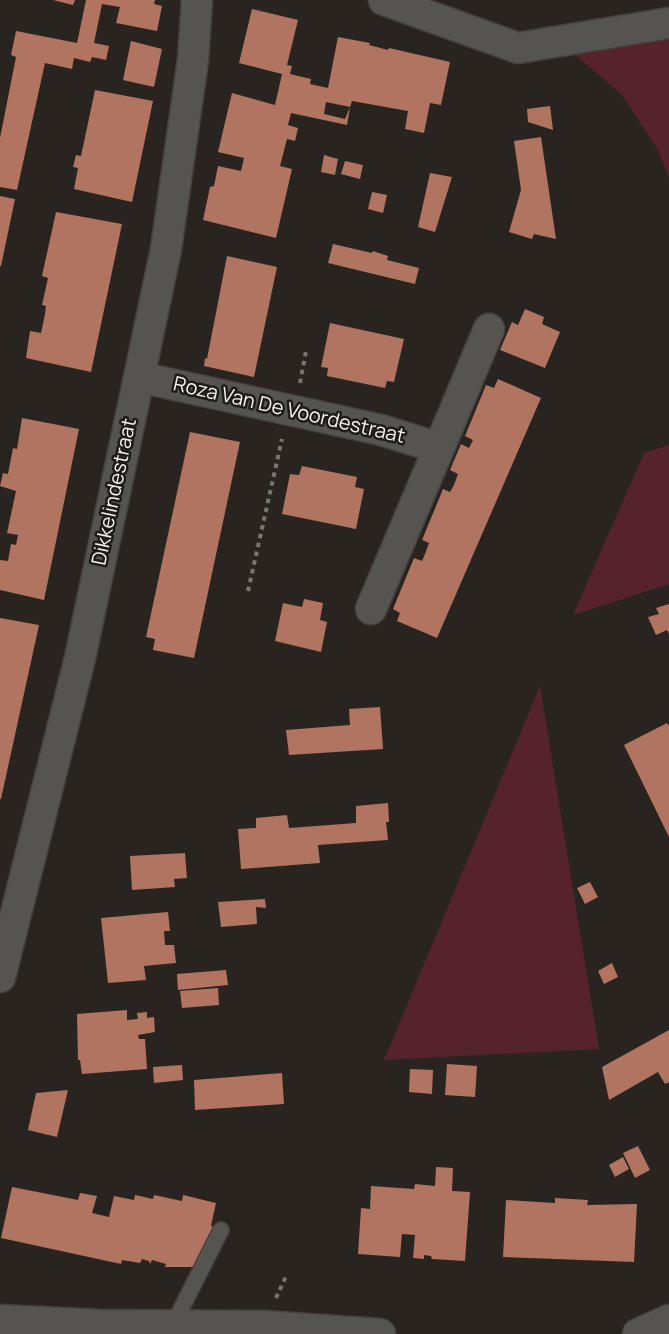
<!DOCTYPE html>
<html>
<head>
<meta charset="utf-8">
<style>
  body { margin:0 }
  canvas { display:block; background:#29241f }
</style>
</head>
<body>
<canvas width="669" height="1334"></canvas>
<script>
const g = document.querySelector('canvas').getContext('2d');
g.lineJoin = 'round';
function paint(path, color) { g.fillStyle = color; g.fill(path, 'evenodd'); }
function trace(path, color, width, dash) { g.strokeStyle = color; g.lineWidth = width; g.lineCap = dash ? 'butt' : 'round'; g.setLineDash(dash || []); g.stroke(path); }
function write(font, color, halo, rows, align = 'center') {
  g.font = font + ' Manrope,sans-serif'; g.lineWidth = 5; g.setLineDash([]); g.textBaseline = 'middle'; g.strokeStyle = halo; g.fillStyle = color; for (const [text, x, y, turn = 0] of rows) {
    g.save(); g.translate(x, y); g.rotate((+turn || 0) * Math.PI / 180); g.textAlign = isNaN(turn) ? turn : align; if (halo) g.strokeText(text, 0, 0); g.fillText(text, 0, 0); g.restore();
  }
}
paint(new Path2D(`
  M 669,40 L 669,178 L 658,150 L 622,95 L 572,52 L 599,50 Z
  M 669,445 L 669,584 L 573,615 L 644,453 Z
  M 540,686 L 599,1049 L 384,1060 Z`), '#56232d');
paint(new Path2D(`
  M 53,0 L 75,0 L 73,5 Z
  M 86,0 L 155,0 L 154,4 L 162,6 L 157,31 L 116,23 L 120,7 L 102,4 L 94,43 L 109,46 L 106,60 L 92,57 L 90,62 L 74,58 L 72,69 L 45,63 L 17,190 L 0,187 L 0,138 L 16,57 L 11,55 L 16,31 L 77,43 Z
  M 252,9 L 298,20 L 287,65 L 292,66 L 290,74 L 311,79 L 310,84 L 328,88 L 338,37 L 370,43 L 369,45 L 388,50 L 389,48 L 450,62 L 441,105 L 430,103 L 424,133 L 405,129 L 408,111 L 352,101 L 350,107 L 326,102 L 324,114 L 345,119 L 350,107 L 347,125 L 291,113 L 288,125 L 298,128 L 295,141 L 287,139 L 280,166 L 292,169 L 276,238 L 203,220 L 210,187 L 214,186 L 218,166 L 241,171 L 244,158 L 218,152 L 232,93 L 275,105 L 282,74 L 239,63 Z
  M 131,41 L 162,49 L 154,87 L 123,80 Z
  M 95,90 L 153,101 L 132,202 L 74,189 L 78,168 L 73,167 L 76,155 L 81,156 Z
  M 550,106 L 553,130 L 528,122 L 527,109 Z
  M 541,137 L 556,239 L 534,234 L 532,239 L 509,232 L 521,190 L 514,141 Z
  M 324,155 L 338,159 L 335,175 L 321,172 Z
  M 345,161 L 363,165 L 360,179 L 341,174 Z
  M 430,173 L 452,177 L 435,232 L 418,227 Z
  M 372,192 L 387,195 L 383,213 L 368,209 Z
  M 0,196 L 15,199 L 1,266 L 0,266 Z
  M 56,212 L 122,224 L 91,372 L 26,358 L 30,331 L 41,333 L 45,314 L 46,306 L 42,305 L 48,278 L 42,276 Z
  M 333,244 L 372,253 L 373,251 L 388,256 L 387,260 L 419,268 L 415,284 L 328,263 Z
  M 227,256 L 277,267 L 254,377 L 204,366 L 205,358 L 207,359 Z
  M 525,309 L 544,317 L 542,324 L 560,332 L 545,368 L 500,350 L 512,322 L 518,325 Z
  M 330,323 L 404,339 L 394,382 L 387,381 L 385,388 L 327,376 L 328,368 L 321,367 Z
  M 498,379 L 541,398 L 437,638 L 397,621 L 400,613 L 393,609 L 414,558 L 422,561 L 425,554 L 429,543 L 422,540 L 443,489 L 450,492 L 454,485 L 458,474 L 450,470 L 461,444 L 469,448 L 473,440 L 465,436 L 486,385 L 494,388 Z
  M 22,418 L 79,429 L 44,600 L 0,590 L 0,560 L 8,561 L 11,544 L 16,545 L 18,535 L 7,533 L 16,491 L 0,486 L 3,473 L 8,474 L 13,448 L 17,449 Z
  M 190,432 L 240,442 L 194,658 L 153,650 L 155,639 L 146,637 Z
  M 302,466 L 357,477 L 355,487 L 364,489 L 356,529 L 282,514 L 290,474 L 299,475 Z
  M 304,599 L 323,603 L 320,620 L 327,622 L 321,652 L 275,641 L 283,603 L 302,607 Z
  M 669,604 L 669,634 L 667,630 L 656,635 L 648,617 L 659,614 L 656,608 Z
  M 0,618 L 39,625 L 1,799 L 0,799 Z
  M 380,707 L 383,749 L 289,755 L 286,730 L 350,725 L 349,709 Z
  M 667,723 L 669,726 L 669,837 L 624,745 Z
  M 388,803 L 389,822 L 386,822 L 388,840 L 318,845 L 320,863 L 241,869 L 238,829 L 256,828 L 256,818 L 287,815 L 289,828 L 356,823 L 356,806 Z
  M 185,853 L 187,878 L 174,879 L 175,887 L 132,890 L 130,856 Z
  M 590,882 L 598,897 L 585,904 L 577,888 Z
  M 265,899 L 266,908 L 256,907 L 257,924 L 221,927 L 218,902 Z
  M 168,912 L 170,931 L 164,931 L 165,945 L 174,945 L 176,963 L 144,966 L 146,980 L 108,983 L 101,918 Z
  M 612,963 L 618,977 L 604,984 L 598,971 Z
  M 226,970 L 228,985 L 178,990 L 177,974 Z
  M 218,988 L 219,1005 L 182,1008 L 180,991 Z
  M 127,1010 L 127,1020 L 138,1019 L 137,1013 L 147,1012 L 147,1018 L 154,1017 L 155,1032 L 138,1035 L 139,1039 L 145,1039 L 147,1069 L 82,1074 L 80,1060 L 78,1060 L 77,1014 Z
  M 669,1030 L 669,1082 L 665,1084 L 658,1072 L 609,1100 L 602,1067 Z
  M 447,1064 L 477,1066 L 475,1097 L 445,1095 Z
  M 182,1065 L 183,1080 L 154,1083 L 153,1067 Z
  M 410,1069 L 433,1070 L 432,1094 L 409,1092 Z
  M 282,1073 L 284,1104 L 195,1110 L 194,1080 Z
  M 68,1090 L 57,1137 L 28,1130 L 36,1093 Z
  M 638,1146 L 650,1170 L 635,1178 L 623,1153 Z
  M 623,1157 L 629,1169 L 615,1177 L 609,1165 Z
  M 436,1167 L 453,1168 L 452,1191 L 470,1192 L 465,1261 L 432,1259 L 431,1256 L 424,1255 L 424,1259 L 413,1258 L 415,1235 L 402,1234 L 400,1257 L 358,1254 L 361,1208 L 370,1209 L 371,1186 L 414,1189 L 415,1184 L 435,1186 Z
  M 12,1187 L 78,1200 L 80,1193 L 97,1196 L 92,1213 L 109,1217 L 114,1196 L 134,1200 L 135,1195 L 153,1199 L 154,1195 L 182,1201 L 183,1195 L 216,1203 L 211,1226 L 214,1227 L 193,1267 L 165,1267 L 166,1264 L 152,1260 L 150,1264 L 149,1261 L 142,1259 L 140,1263 L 122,1260 L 121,1264 L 1,1238 Z
  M 555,1198 L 588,1200 L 587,1205 L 637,1204 L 634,1262 L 503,1257 L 506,1200 L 555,1203 Z`), '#b07460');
const service = new Path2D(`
  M 173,1325 L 221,1230`);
const minor = new Path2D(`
  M 384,0 L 518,48 L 669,23
  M 139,377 L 381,430 L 439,448 L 371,609
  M 439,448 L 489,329
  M 0,977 L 80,658 L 166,249 L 193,60 L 197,0
  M 0,1320 L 101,1325 L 263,1326 L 380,1334
  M 638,1334 L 669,1320`);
trace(service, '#46413c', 18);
trace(minor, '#46413c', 33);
trace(new Path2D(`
  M 300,383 L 306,351
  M 248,591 L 282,439
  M 276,1298 L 287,1274`), '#7a7571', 4, [4.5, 4.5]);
trace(service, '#555451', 15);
trace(minor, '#555451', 30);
write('20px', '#f5f1ee', '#1f1b16', [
  ["Roza Van De Voordestraat",289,411,13],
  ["Dikkelindestraat",115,492,-78]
]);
</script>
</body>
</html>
